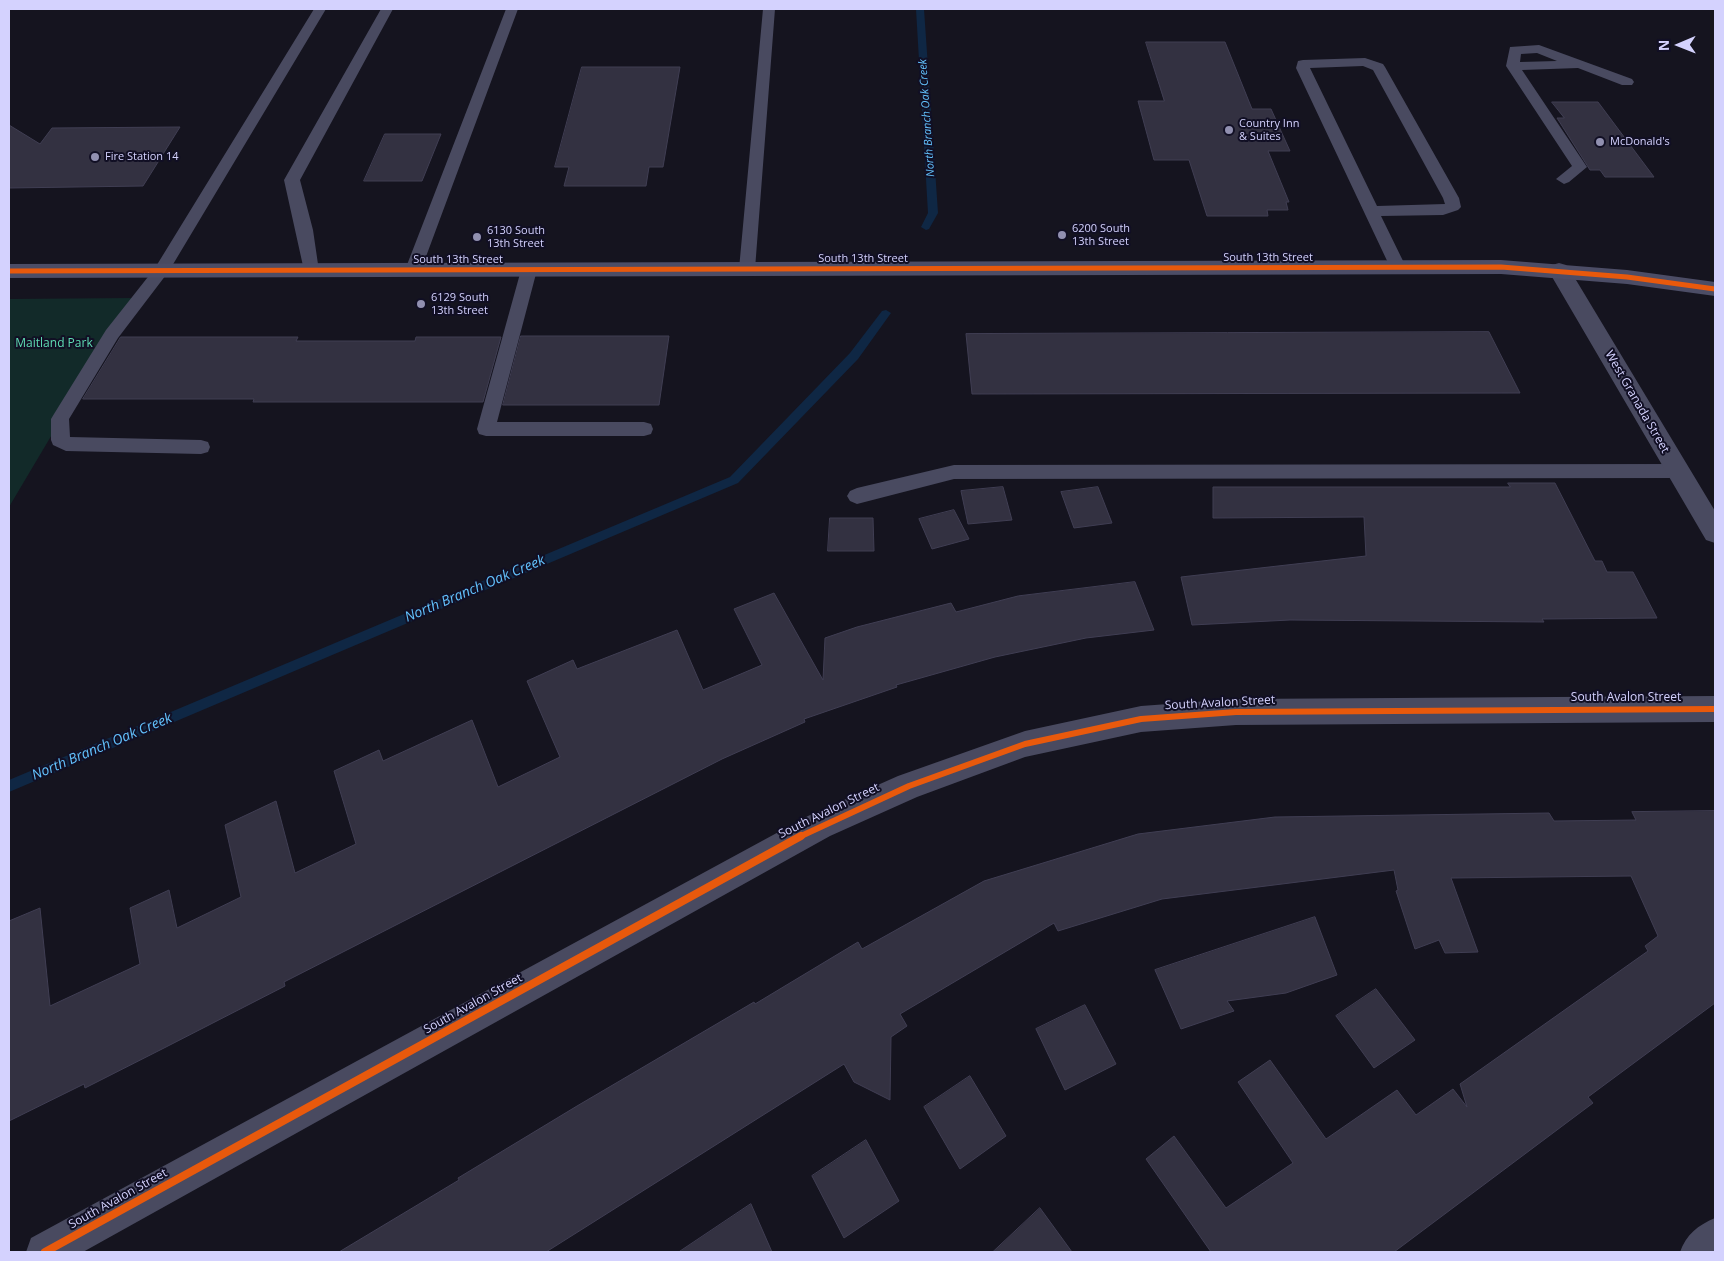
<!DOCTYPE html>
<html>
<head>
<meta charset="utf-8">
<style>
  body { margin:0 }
  #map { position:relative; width:1724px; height:1261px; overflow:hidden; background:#15141f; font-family:"Open Sans",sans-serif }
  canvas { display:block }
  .frame { position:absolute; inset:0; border:10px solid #d4d2fe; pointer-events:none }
  .north { position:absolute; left:1654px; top:20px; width:50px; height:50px; -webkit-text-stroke:4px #110f24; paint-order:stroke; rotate:269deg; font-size:14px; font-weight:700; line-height:20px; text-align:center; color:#d4d2fe }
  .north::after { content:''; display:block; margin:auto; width:18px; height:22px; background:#d4d2fe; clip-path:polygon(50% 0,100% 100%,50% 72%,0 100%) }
</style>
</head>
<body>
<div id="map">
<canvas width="1724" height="1261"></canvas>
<div class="frame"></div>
<div class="north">N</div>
</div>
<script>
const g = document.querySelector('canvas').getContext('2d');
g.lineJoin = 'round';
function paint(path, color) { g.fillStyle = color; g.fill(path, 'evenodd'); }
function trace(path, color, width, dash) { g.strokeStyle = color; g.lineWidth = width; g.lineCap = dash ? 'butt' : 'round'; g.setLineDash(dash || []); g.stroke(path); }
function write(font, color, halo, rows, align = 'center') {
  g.font = font + ' "Open Sans",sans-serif'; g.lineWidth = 4; g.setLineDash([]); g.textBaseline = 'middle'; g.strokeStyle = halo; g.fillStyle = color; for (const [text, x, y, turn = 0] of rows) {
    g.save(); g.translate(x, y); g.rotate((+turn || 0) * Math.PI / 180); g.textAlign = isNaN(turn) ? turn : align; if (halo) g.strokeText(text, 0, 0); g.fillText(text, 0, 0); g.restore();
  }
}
paint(new Path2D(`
  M 133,298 L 9,507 L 9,299 Z`), '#122a29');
paint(new Path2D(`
  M 916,9 L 924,9 L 938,213 L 929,229 L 926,230 L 921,227 L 928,213 Z
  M 886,310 L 891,313 L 858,359 L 738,483 L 9,792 L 9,780 L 730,477 L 850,353 L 882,311 Z`), '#0f2744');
const building = new Path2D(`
  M 1146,42 L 1225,42 L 1252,109 L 1271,109 L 1290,151 L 1268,151 L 1289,202 L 1286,202 L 1288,210 L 1267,210 L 1268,216 L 1207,216 L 1189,160 L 1154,160 L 1138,101 L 1164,101 Z
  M 582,67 L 680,67 L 663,167 L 649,167 L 646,186 L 564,186 L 569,167 L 555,167 Z
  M 1552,102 L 1598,102 L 1654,177 L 1605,177 L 1600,170 L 1590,170 L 1557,118 L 1564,118 Z
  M 9,125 L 40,144 L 52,128 L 180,127 L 143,186 L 9,188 Z
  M 385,134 L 441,134 L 422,181 L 364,181 Z
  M 1489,332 L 1520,393 L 972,394 L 966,334 Z
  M 521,336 L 669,336 L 659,405 L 503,405 Z
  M 121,337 L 298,337 L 296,341 L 415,341 L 416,337 L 501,337 L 483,402 L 253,402 L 254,399 L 83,399 Z
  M 1508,483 L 1555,483 L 1595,561 L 1602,561 L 1607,572 L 1633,572 L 1657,618 L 1542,619 L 1544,622 L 1290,620 L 1192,625 L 1181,577 L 1366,556 L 1364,517 L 1213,518 L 1213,487 L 1510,487 Z
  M 1003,487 L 1012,520 L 968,524 L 961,491 Z
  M 1098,487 L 1112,523 L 1074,528 L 1061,492 Z
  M 954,510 L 969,539 L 932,549 L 919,519 Z
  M 830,518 L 873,518 L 874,551 L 828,551 Z
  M 1135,582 L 1154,630 L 1086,638 L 995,657 L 896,685 L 897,687 L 804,719 L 805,722 L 722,759 L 284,982 L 285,986 L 166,1047 L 85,1088 L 84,1084 L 9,1121 L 9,921 L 40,908 L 50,1006 L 140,964 L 130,908 L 169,890 L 177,928 L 241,897 L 225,825 L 276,801 L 295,873 L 356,844 L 334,771 L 379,750 L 383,761 L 472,720 L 498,787 L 560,757 L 527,681 L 573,660 L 577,669 L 677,630 L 703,690 L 762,665 L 734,609 L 774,593 L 823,680 L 825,638 L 857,627 L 951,603 L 956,612 L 1018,596 Z
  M 1715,811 L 1715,1003 L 1588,1097 L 1593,1103 L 1394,1252 L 1211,1252 L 1146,1159 L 1174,1136 L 1226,1208 L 1293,1163 L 1238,1082 L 1270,1060 L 1326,1139 L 1397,1090 L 1416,1115 L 1453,1089 L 1467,1107 L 1460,1084 L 1648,951 L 1645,946 L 1658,936 L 1631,876 L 1451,878 L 1478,952 L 1445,953 L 1439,940 L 1415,949 L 1396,891 L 1398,890 L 1394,870 L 1162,899 L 1058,931 L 1054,923 L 900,1014 L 907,1026 L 891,1037 L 890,1100 L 854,1082 L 844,1064 L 546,1252 L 339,1252 L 459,1180 L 458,1178 L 577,1106 L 754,1002 L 755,1004 L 858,942 L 862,949 L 984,881 L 1138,834 L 1275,817 L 1549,813 L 1554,821 L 1636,820 L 1632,812 Z
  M 1315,917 L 1337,975 L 1286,993 L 1227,1001 L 1234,1011 L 1181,1029 L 1155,970 Z
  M 1376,989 L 1415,1040 L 1374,1068 L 1336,1016 Z
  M 1085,1005 L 1116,1064 L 1065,1090 L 1036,1029 Z
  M 970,1076 L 1006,1136 L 960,1169 L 924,1107 Z
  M 866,1140 L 899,1201 L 844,1238 L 812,1176 Z
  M 751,1204 L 772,1252 L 679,1252 Z
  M 1040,1208 L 1072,1252 L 993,1252 Z`);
paint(building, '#333141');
trace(building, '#403e53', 1);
paint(new Path2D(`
  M 314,9 L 326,9 L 169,271 L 118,338 L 69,419 L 70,437 L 201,440 L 208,442 L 210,447 L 208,452 L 201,454 L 66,451 L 53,445 L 51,440 L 51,419 L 54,414 L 106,330 L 155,268 Z
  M 381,9 L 393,9 L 300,180 L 313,230 L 319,271 L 317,275 L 305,275 L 284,180 Z
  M 506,9 L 518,9 L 421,270 L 419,274 L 407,274 L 405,270 Z
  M 763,9 L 775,9 L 755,269 L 753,273 L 741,273 L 739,269 Z
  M 1539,45 L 1632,79 L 1634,82 L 1632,85 L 1622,85 L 1578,68 L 1522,70 L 1587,167 L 1569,182 L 1564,184 L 1556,179 L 1572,166 L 1506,66 L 1510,47 ZM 1537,53 L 1557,61 L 1520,62 L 1521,54 Z
  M 1365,58 L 1383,64 L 1385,67 L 1459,198 L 1461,207 L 1458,210 L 1443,215 L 1381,216 L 1406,267 L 1404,271 L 1392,271 L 1390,267 L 1296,68 L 1298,61 L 1303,60 ZM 1363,66 L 1373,70 L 1443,198 L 1445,204 L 1377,206 L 1310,68 Z
  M 529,265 L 535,266 L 537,270 L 497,422 L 644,422 L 651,424 L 653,429 L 651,434 L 644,436 L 486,436 L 479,434 L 477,429 L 521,270 L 523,266 Z
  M 1678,464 L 1685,466 L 1688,471 L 1685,476 L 1678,478 L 954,479 L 857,504 L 850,501 L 847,496 L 850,491 L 857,488 L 954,465 Z`), '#494a60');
paint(new Path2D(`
  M 1559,263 L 1566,265 L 1570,270 L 1715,511 L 1715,543 L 1706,540 L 1548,270 L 1552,265 Z
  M 1715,696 L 1715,722 L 1236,725 L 1141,732 L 1025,757 L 917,797 L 830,836 L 83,1252 L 26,1252 L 31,1238 L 808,816 L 898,776 L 1025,731 L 1141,706 L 1236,699 Z
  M 1715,1218 L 1715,1252 L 1680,1252 C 1686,1235 1698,1225 1715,1218 Z`), '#494a60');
paint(new Path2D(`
  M 1501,260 L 1627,270 L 1715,282 L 1715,296 L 1627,284 L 1501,274 L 9,278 L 9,264 Z`), '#4c4d66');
trace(new Path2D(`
  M 9,271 L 1501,267 L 1627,277 L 1715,289`), '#e8590c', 5);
trace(new Path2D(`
  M 799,837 L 909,786 L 1025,744 L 1141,719 L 1236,712 L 1715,709`), '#e8590c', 6);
trace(new Path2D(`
  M 45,1252 L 801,836`), '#e8590c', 8);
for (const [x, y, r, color] of [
  [1229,130,5,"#9190b0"],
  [1600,142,5,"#9190b0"],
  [95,157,5,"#9190b0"],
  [1062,235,5,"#9190b0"],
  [477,237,5,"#9190b0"],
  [421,304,5,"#9190b0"]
]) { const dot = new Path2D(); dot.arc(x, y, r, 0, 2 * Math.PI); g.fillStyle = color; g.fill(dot); trace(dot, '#110f24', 2); }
write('italic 11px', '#62c1fc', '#110f24', [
  ["North Branch Oak Creek",927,118,-94]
]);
write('11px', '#d4d2fe', '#110f24', [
  ["Country Inn",1239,124],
  ["& Suites",1239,137],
  ["McDonald's",1610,142],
  ["Fire Station 14",105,157],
  ["6200 South",1072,229],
  ["13th Street",1072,242],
  ["6130 South",487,231],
  ["13th Street",487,244],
  ["6129 South",431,298],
  ["13th Street",431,311]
], 'left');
write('11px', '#d4d2fe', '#110f24', [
  ["South 13th Street",1268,258],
  ["South 13th Street",863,259],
  ["South 13th Street",458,260]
]);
write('12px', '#5fddb4', '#110f24', [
  ["Maitland Park",54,344]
]);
write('12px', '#d4d2fe', '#110f24', [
  ["West Granada Street",1637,402,60],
  ["South Avalon Street",1626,698],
  ["South Avalon Street",1220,703,-3],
  ["South Avalon Street",829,811,-26],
  ["South Avalon Street",473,1004,-29],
  ["South Avalon Street",118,1199,-29]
]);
write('italic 14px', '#62c1fc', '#110f24', [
  ["North Branch Oak Creek",475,589,-23],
  ["North Branch Oak Creek",102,747,-23]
]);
</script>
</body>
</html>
